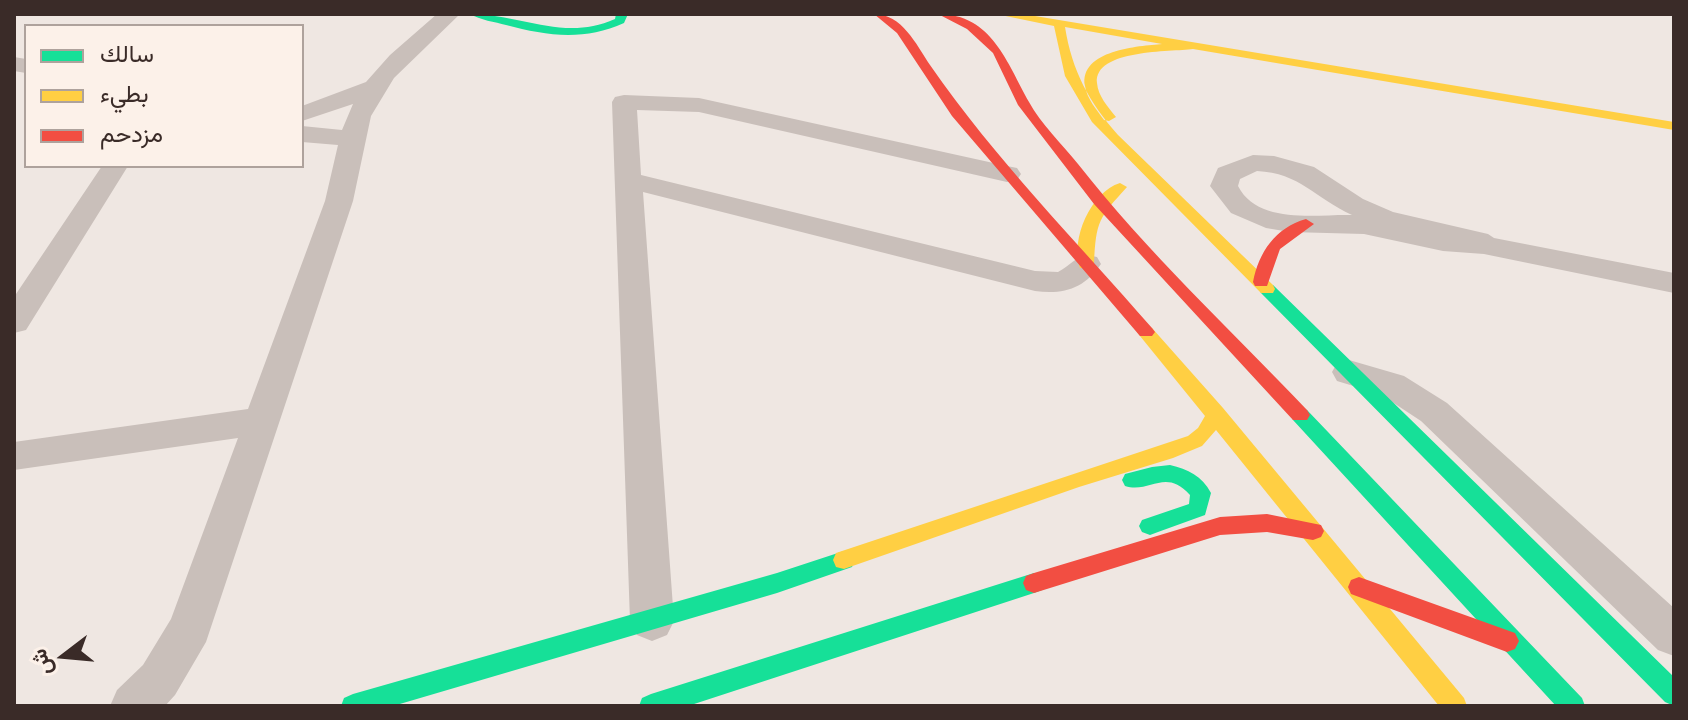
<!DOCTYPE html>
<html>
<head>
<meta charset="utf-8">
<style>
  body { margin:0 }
  #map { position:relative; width:1688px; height:720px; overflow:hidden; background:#efe7e2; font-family:Ubuntu,Vazirmatn,sans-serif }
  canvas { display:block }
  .frame { position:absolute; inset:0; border:16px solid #3a2b28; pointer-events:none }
  .legend { position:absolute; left:24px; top:24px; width:280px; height:144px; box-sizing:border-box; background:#fcf1e9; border:2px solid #aea29c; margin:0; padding:10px 14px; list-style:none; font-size:24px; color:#3a2b28 }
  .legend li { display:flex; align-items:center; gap:16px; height:40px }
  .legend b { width:40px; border:2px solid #aea29c }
  .north { position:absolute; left:24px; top:616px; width:80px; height:80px; -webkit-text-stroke:6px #fcf1e9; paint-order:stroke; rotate:254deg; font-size:22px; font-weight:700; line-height:32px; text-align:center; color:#3a2b28 }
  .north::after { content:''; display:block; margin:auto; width:28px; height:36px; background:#3a2b28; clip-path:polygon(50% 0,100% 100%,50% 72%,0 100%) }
</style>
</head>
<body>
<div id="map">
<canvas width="1688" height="720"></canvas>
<div class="frame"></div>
<ul class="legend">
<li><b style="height:10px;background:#16e098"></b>سالك</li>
<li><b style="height:10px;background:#ffcf43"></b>بطيء</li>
<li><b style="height:10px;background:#f24e42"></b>مزدحم</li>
</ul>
<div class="north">ش</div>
</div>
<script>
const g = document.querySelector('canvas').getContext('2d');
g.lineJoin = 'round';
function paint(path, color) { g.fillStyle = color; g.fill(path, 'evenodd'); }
paint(new Path2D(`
  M 437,14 L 460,14 L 394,78 L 371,116 L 353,201 L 206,642 L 175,695 L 165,706 L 110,706 L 117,690 L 143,665 L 171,619 L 238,438 L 14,470 L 14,442 L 248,409 L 325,201 L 338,145 L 302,142 L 302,126 L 342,130 L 353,104 L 302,121 L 302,106 L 366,82 L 390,55 Z
  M 14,57 L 26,59 L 26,73 L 14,71 Z
  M 624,95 L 699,98 L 1007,166 L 1017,168 L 1021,174 L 1017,180 L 1007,182 L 699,112 L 637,110 L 641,175 L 1035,271 L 1058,272 C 1074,264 1077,252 1097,257 L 1101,264 C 1085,288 1064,295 1035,291 L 643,192 L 674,621 L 667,635 L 652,641 L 637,635 L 630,621 L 612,102 L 615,97 Z
  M 1253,155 L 1274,156 L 1314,167 L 1363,199 L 1393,212 L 1488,234 L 1494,238 L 1674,273 L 1674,293 L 1484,254 L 1443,251 L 1364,234 L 1290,232 L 1266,228 L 1231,213 L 1210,186 L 1218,168 ZM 1257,171 C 1300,173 1315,198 1352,215 C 1316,214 1258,225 1238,186 L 1240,179 Z
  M 102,166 L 128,166 L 26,330 L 14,333 L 14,297 Z
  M 1349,360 L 1404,376 L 1447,403 L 1674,608 L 1674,656 L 1658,650 L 1421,421 L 1380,394 L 1337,381 L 1332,372 L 1337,363 Z`), '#c9bfba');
paint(new Path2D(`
  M 470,14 C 521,14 564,42 615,19 L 616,14 L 628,14 L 624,23 C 584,41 547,36 506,25 C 495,22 480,20 470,14 Z
  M 1267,284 L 1273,285 L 1674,677 L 1674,706 L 1665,702 L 1261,293 L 1259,289 L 1261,285 Z
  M 1300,408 L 1307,410 L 1582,698 L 1585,706 L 1556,706 L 1293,420 L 1290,415 L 1293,410 Z
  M 1170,465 C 1188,469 1202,476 1211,493 L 1205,515 L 1158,532 L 1150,535 L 1142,532 L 1139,526 L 1142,520 L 1189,504 L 1190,495 C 1165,467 1150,494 1125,486 L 1122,480 L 1125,474 L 1152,467 Z
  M 844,551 L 852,553 L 855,560 L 852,567 L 777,593 L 393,706 L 341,706 L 344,698 L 353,694 L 777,573 Z
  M 1034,573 L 1042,576 L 1045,583 L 1042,590 L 1034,593 L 688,706 L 639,706 L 642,698 L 651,694 Z`), '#16e098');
paint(new Path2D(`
  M 996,14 L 1023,14 L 1059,20 L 1674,122 L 1674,130 L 1193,49 C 1171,52 1094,49 1097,83 C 1098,96 1108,107 1116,117 L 1109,121 L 1104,120 C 1097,110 1087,99 1085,86 C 1079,50 1139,46 1162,44 L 1065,27 C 1072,71 1089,102 1118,135 L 1273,285 L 1275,289 L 1273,293 L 1261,293 L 1092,122 L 1065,76 L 1054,26 Z
  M 1120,183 L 1127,187 C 1099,218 1096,220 1094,264 L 1092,268 L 1080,268 C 1070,239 1091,192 1120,183 Z
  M 1146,326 L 1152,328 L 1223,408 L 1464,698 L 1467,706 L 1439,706 L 1216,430 L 1202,446 L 1173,458 L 1079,487 L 844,569 L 836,567 L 833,560 L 836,553 L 1188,436 L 1198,428 L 1205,416 L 1140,336 L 1137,332 L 1140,328 Z`), '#ffcf43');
paint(new Path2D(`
  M 874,14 C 902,14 916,44 930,65 C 995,159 1077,242 1152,328 L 1155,332 L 1152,336 L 1140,336 L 952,116 L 897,33 Z
  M 938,14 C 992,14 1007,63 1029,102 C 1041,124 1062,144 1078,164 C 1147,252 1230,329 1307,410 L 1310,415 L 1307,420 L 1293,420 L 1094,204 L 1018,105 L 993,53 L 967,29 Z
  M 1306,219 L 1314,224 L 1280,249 L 1267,286 L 1255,286 L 1253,282 C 1259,252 1275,228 1306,219 Z
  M 1267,514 L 1321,525 L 1324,531 L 1321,537 L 1313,540 L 1267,532 L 1220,535 L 1034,593 L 1026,590 L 1023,583 L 1026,576 L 1034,573 L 1220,517 Z
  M 1359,577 L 1515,633 L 1519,641 L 1515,649 L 1507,652 L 1351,594 L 1348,587 L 1351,580 Z`), '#f24e42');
</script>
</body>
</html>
